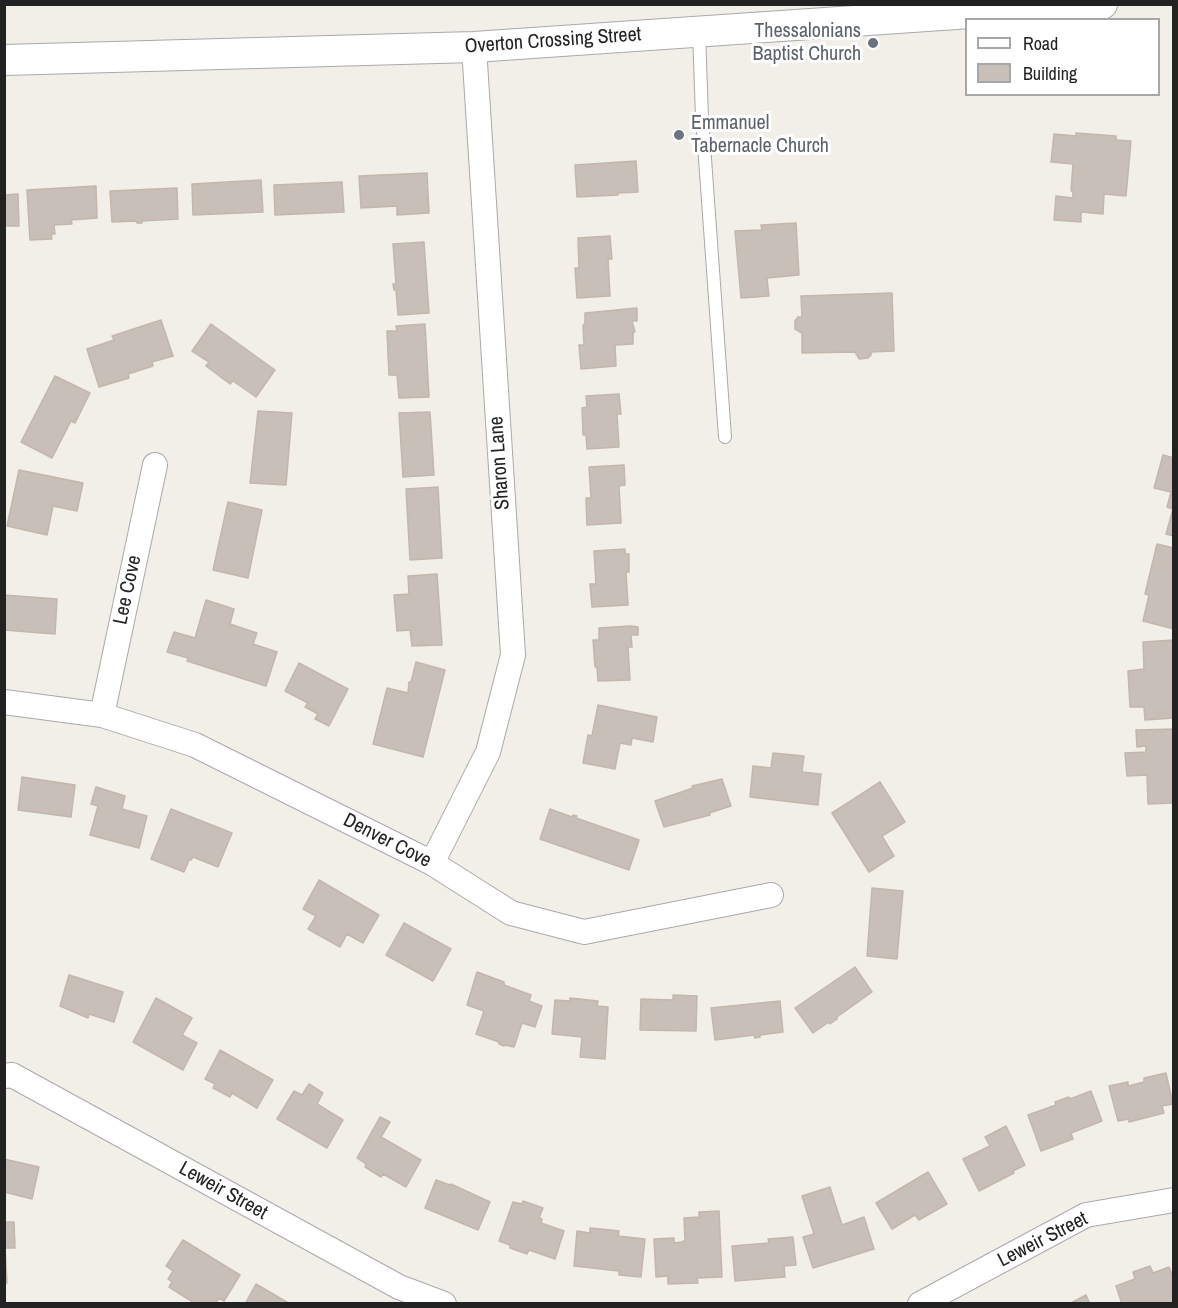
<!DOCTYPE html>
<html>
<head>
<meta charset="utf-8">
<style>
  body { margin:0 }
  #map { position:relative; width:1178px; height:1308px; overflow:hidden; background:#f2efe9; font-family:"Archivo Narrow",sans-serif }
  canvas { display:block }
  .frame { position:absolute; inset:0; border:6px solid #222; pointer-events:none }
  .legend { position:absolute; left:965px; top:18px; width:195px; height:78px; box-sizing:border-box; background:#fff; border:2px solid #a7a7a7; margin:0; padding:8px 10px; list-style:none; font-size:18px; color:#222 }
  .legend li { display:flex; align-items:center; gap:12px; height:30px }
  .legend b { width:30px; border:2px solid #a7a7a7 }
</style>
</head>
<body>
<div id="map">
<canvas width="1178" height="1308"></canvas>
<div class="frame"></div>
<ul class="legend">
<li><b style="height:8px;background:#fff"></b>Road</li>
<li><b style="height:16px;background:#c7bfb8"></b>Building</li>
</ul>
</div>
<script>
const g = document.querySelector('canvas').getContext('2d');
g.lineJoin = 'round';
function paint(path, color) { g.fillStyle = color; g.fill(path, 'evenodd'); }
function trace(path, color, width, dash) { g.strokeStyle = color; g.lineWidth = width; g.lineCap = dash ? 'butt' : 'round'; g.setLineDash(dash || []); g.stroke(path); }
function write(font, color, halo, rows, align = 'center') {
  g.font = font + ' "Archivo Narrow",sans-serif'; g.lineWidth = 6; g.setLineDash([]); g.textBaseline = 'middle'; g.strokeStyle = halo; g.fillStyle = color; for (const [text, x, y, turn = 0] of rows) {
    g.save(); g.translate(x, y); g.rotate((+turn || 0) * Math.PI / 180); g.textAlign = isNaN(turn) ? turn : align; if (halo) g.strokeText(text, 0, 0); g.fillText(text, 0, 0); g.restore();
  }
}
const building = new Path2D(`
  M 1076,133 L 1116,136 L 1116,140 L 1131,141 L 1126,196 L 1104,194 L 1103,214 L 1081,212 L 1081,222 L 1054,220 L 1056,196 L 1073,198 L 1073,191 L 1071,191 L 1073,164 L 1051,162 L 1054,134 L 1076,136 Z
  M 636,161 L 638,192 L 618,193 L 618,195 L 577,197 L 575,165 Z
  M 427,173 L 429,213 L 397,215 L 397,206 L 361,208 L 359,176 Z
  M 261,180 L 263,212 L 193,215 L 192,184 Z
  M 342,182 L 344,212 L 275,215 L 274,185 Z
  M 96,186 L 97,218 L 71,220 L 72,224 L 54,225 L 55,234 L 51,234 L 52,239 L 30,240 L 27,190 Z
  M 177,188 L 178,219 L 142,221 L 142,223 L 137,223 L 136,221 L 112,222 L 110,191 Z
  M 18,194 L 19,226 L 4,226 L 4,195 Z
  M 796,223 L 799,275 L 767,278 L 769,296 L 741,298 L 735,231 L 762,230 L 761,225 Z
  M 610,236 L 612,259 L 608,259 L 610,296 L 577,298 L 575,268 L 579,268 L 578,238 Z
  M 424,242 L 429,313 L 398,315 L 396,290 L 394,290 L 393,284 L 396,284 L 393,244 Z
  M 892,293 L 894,351 L 871,352 L 871,355 L 868,358 L 859,359 L 855,352 L 802,353 L 802,333 L 795,329 L 795,321 L 798,317 L 802,317 L 801,296 Z
  M 637,308 L 637,321 L 632,321 L 635,332 L 633,332 L 633,344 L 615,345 L 616,366 L 581,369 L 579,345 L 584,345 L 583,325 L 585,324 L 585,313 Z
  M 161,320 L 173,356 L 152,362 L 153,366 L 128,374 L 129,378 L 99,387 L 87,349 L 114,340 L 112,336 Z
  M 211,324 L 275,370 L 256,397 L 233,381 L 230,384 L 206,366 L 209,362 L 192,351 Z
  M 425,324 L 429,397 L 399,398 L 397,375 L 389,375 L 387,331 L 397,331 L 396,326 Z
  M 55,376 L 90,393 L 75,423 L 71,421 L 52,458 L 21,442 Z
  M 619,394 L 621,414 L 617,414 L 619,447 L 587,449 L 586,435 L 583,435 L 582,408 L 587,407 L 586,396 Z
  M 258,411 L 292,413 L 286,485 L 250,483 Z
  M 430,412 L 434,475 L 403,477 L 399,413 Z
  M 1163,455 L 1174,458 L 1174,536 L 1166,534 L 1173,509 L 1167,507 L 1171,492 L 1154,488 Z
  M 624,465 L 625,485 L 619,486 L 621,523 L 587,525 L 586,498 L 591,498 L 589,467 Z
  M 19,470 L 83,483 L 77,511 L 53,506 L 47,535 L 7,526 Z
  M 438,487 L 442,558 L 410,560 L 406,489 Z
  M 228,502 L 262,510 L 248,578 L 213,570 Z
  M 1157,544 L 1174,548 L 1174,629 L 1143,621 L 1149,595 L 1145,594 Z
  M 625,549 L 625,554 L 629,554 L 629,572 L 626,572 L 628,605 L 592,607 L 590,584 L 596,584 L 594,551 Z
  M 437,574 L 442,645 L 412,646 L 410,630 L 397,631 L 394,595 L 409,594 L 408,576 Z
  M 4,595 L 57,599 L 55,634 L 4,630 Z
  M 206,600 L 234,609 L 230,624 L 257,633 L 253,644 L 277,652 L 266,686 L 187,661 L 188,658 L 167,652 L 174,632 L 195,638 Z
  M 631,626 L 638,627 L 638,635 L 631,635 L 632,647 L 628,647 L 630,680 L 598,681 L 597,667 L 595,667 L 593,640 L 599,640 L 599,628 Z
  M 1174,640 L 1174,718 L 1145,720 L 1144,707 L 1130,707 L 1128,671 L 1144,669 L 1143,642 Z
  M 416,662 L 445,670 L 423,757 L 373,744 L 387,688 L 408,693 L 409,682 L 411,682 Z
  M 299,663 L 348,689 L 329,726 L 315,719 L 318,714 L 305,707 L 308,703 L 285,691 Z
  M 598,705 L 657,717 L 653,742 L 632,738 L 631,745 L 620,743 L 615,769 L 583,763 L 588,735 L 592,736 Z
  M 1174,729 L 1174,803 L 1148,804 L 1147,775 L 1127,776 L 1125,753 L 1146,752 L 1146,746 L 1137,747 L 1136,730 Z
  M 773,753 L 804,756 L 802,772 L 821,774 L 818,805 L 750,797 L 753,766 L 771,768 Z
  M 22,777 L 75,785 L 71,817 L 18,810 Z
  M 722,779 L 731,806 L 709,813 L 710,815 L 664,827 L 655,801 L 693,788 L 692,786 Z
  M 880,782 L 905,822 L 882,836 L 894,856 L 869,872 L 832,813 Z
  M 96,787 L 125,796 L 122,809 L 147,816 L 139,848 L 90,835 L 98,806 L 91,804 Z
  M 171,809 L 232,833 L 218,867 L 193,857 L 191,860 L 189,860 L 184,872 L 151,859 Z
  M 550,809 L 572,817 L 573,815 L 577,816 L 576,818 L 639,840 L 629,870 L 540,839 Z
  M 319,880 L 379,915 L 363,943 L 347,934 L 340,947 L 308,929 L 316,916 L 303,909 Z
  M 872,888 L 903,891 L 897,959 L 867,956 Z
  M 404,923 L 451,949 L 433,981 L 386,955 Z
  M 855,967 L 872,992 L 837,1017 L 837,1019 L 830,1024 L 829,1022 L 813,1033 L 795,1008 Z
  M 477,972 L 504,982 L 504,985 L 531,995 L 529,1001 L 542,1006 L 535,1027 L 522,1023 L 514,1047 L 505,1045 L 504,1046 L 499,1044 L 499,1042 L 476,1034 L 484,1011 L 467,1005 Z
  M 69,975 L 123,992 L 114,1022 L 89,1014 L 88,1018 L 60,1006 Z
  M 673,995 L 697,996 L 696,1031 L 640,1030 L 641,999 L 673,1000 Z
  M 156,998 L 192,1018 L 182,1035 L 197,1043 L 183,1070 L 133,1042 Z
  M 570,998 L 598,1001 L 597,1006 L 608,1007 L 605,1059 L 580,1057 L 582,1037 L 552,1034 L 555,1000 L 570,1001 Z
  M 780,1001 L 783,1032 L 760,1035 L 760,1037 L 755,1038 L 754,1035 L 715,1040 L 711,1008 Z
  M 220,1050 L 273,1080 L 257,1108 L 232,1093 L 230,1097 L 213,1088 L 215,1084 L 205,1079 Z
  M 1166,1073 L 1173,1104 L 1162,1106 L 1164,1113 L 1129,1122 L 1129,1119 L 1118,1121 L 1109,1086 L 1128,1082 L 1128,1086 L 1144,1082 L 1144,1078 Z
  M 309,1084 L 323,1093 L 317,1104 L 343,1120 L 327,1148 L 277,1119 L 294,1091 L 302,1095 Z
  M 1091,1091 L 1102,1121 L 1071,1133 L 1073,1139 L 1041,1151 L 1028,1115 L 1056,1105 L 1055,1102 L 1069,1097 L 1070,1099 Z
  M 380,1117 L 390,1122 L 381,1137 L 421,1160 L 406,1187 L 383,1174 L 381,1177 L 365,1167 L 366,1164 L 357,1158 Z
  M 1006,1126 L 1025,1165 L 1013,1171 L 1014,1173 L 979,1191 L 963,1159 L 990,1146 L 985,1137 Z
  M 4,1159 L 39,1167 L 32,1199 L 4,1192 Z
  M 928,1172 L 947,1204 L 919,1220 L 915,1215 L 892,1229 L 876,1203 Z
  M 436,1180 L 450,1185 L 451,1184 L 490,1202 L 478,1230 L 425,1208 Z
  M 830,1187 L 842,1225 L 864,1217 L 874,1249 L 813,1268 L 803,1237 L 814,1234 L 802,1196 Z
  M 523,1201 L 543,1208 L 539,1218 L 542,1219 L 541,1223 L 564,1231 L 555,1259 L 529,1250 L 527,1254 L 510,1248 L 510,1245 L 499,1241 L 513,1202 L 522,1204 Z
  M 719,1211 L 722,1277 L 697,1278 L 698,1283 L 668,1284 L 668,1276 L 656,1277 L 654,1239 L 674,1238 L 674,1243 L 682,1242 L 685,1240 L 684,1218 L 699,1217 L 699,1212 Z
  M 4,1222 L 14,1222 L 15,1248 L 5,1248 L 7,1283 L 4,1283 Z
  M 590,1228 L 611,1230 L 619,1231 L 618,1236 L 645,1239 L 641,1277 L 619,1275 L 619,1271 L 574,1266 L 577,1231 L 590,1233 Z
  M 793,1237 L 796,1265 L 784,1266 L 785,1277 L 735,1281 L 732,1246 L 769,1243 L 768,1239 Z
  M 183,1240 L 240,1275 L 224,1301 L 219,1298 L 215,1304 L 196,1304 L 169,1287 L 172,1282 L 168,1279 L 173,1271 L 166,1266 Z
  M 1150,1266 L 1153,1273 L 1169,1267 L 1174,1279 L 1174,1303 L 1122,1304 L 1116,1286 L 1135,1279 L 1133,1272 Z
  M 256,1284 L 290,1304 L 245,1304 Z
  M 1086,1295 L 1090,1304 L 1069,1304 Z`);
paint(building, '#c7bfb8');
trace(building, '#c4b6ab', 1.5);
const service = new Path2D(`
  M 699,32 L 702,117 L 725,437`);
const minor = new Path2D(`
  M 4,702 L 102,715 L 195,745 L 432,863 L 511,913 L 584,932 L 771,895
  M 102,715 L 155,465
  M 432,863 L 488,752 L 513,655 L 474,47
  M 4,1076 L 12,1075 L 399,1287 L 444,1304
  M 920,1304 L 1086,1215 L 1174,1200`);
const tertiary = new Path2D(`
  M 4,60 L 474,47 L 1102,4`);
trace(service, '#a9a9a9', 14);
trace(minor, '#a9a9a9', 26);
trace(tertiary, '#a9a9a9', 32);
trace(service, '#fff', 12);
trace(minor, '#fff', 24);
trace(tertiary, '#fff', 30);
for (const [x, y, r, color] of [
  [873,43,6,"#6b7280"],
  [679,135,6,"#6b7280"]
]) { const dot = new Path2D(); dot.arc(x, y, r, 0, 2 * Math.PI); g.fillStyle = color; g.fill(dot); trace(dot, '#fff', 2); }
write('20px', '#5b616d', '#fff', [
  ["Thessalonians",861,32],
  ["Baptist Church",861,55],
  ["Emmanuel",691,124,"left"],
  ["Tabernacle Church",691,147,"left"]
], 'right');
write('20px', '#222', '#fff', [
  ["Overton Crossing Street",553,41,-4],
  ["Sharon Lane",500,463,-94],
  ["Lee Cove",128,590,-78],
  ["Denver Cove",387,841,27],
  ["Leweir Street",223,1191,29],
  ["Leweir Street",1043,1240,-27]
]);
</script>
</body>
</html>
